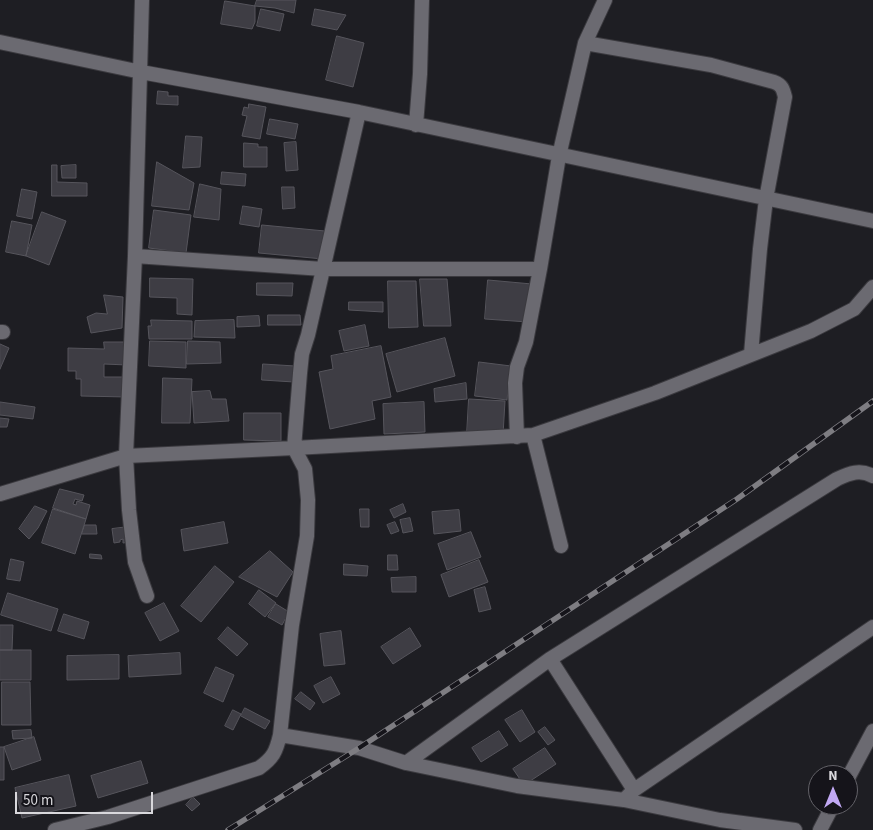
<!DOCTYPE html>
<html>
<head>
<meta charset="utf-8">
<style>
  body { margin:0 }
  #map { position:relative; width:873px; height:830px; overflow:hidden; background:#1e1e23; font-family:"Source Sans 3",sans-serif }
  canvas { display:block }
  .north { position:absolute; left:808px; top:765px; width:50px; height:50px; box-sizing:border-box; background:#15141a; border:1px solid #636268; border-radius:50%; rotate:0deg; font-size:14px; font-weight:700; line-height:20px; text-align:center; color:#d9d8dc }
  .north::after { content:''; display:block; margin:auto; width:18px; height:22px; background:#c1a8f3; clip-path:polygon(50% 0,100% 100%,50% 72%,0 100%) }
  .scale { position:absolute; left:15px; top:792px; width:138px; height:22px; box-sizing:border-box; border:2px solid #d9d8dc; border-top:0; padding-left:6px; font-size:15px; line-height:18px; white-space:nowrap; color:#d9d8dc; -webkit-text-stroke:4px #15141a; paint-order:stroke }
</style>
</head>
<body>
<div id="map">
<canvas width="873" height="830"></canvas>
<div class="north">N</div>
<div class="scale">50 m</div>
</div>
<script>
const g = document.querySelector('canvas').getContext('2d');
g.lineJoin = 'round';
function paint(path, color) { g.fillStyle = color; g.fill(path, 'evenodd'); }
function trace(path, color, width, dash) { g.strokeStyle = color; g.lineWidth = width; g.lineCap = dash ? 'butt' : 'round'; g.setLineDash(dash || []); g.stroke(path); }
const building = new Path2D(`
  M 257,0 L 296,0 L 294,13 L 275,8 L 255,6 Z
  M 225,1 L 255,6 L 255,22 L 252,29 L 221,24 Z
  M 261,9 L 284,14 L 280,31 L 257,26 Z
  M 315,9 L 346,15 L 337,30 L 312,25 Z
  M 337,36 L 364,43 L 353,87 L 326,80 Z
  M 158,91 L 168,92 L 168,96 L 178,96 L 178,105 L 157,104 Z
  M 249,104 L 266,107 L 260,139 L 242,136 L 247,116 L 242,115 L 244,107 L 248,108 Z
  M 270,119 L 298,124 L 295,139 L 267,134 Z
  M 186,136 L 202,137 L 200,167 L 183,168 Z
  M 296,142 L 298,170 L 286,171 L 284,143 Z
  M 244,143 L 258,144 L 258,147 L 267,147 L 267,167 L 244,167 Z
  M 157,162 L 194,183 L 189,210 L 152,206 Z
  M 52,165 L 57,165 L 57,182 L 87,183 L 87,196 L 52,196 Z
  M 76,165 L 76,178 L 62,178 L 61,166 Z
  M 222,172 L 246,174 L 245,186 L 221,184 Z
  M 200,184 L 221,189 L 219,220 L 194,217 Z
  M 282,187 L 294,187 L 295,208 L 283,209 Z
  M 22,189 L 37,192 L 32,219 L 17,216 Z
  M 243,206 L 262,209 L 259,227 L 240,224 Z
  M 154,210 L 191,215 L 186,253 L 149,248 Z
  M 42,212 L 66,221 L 49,265 L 26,256 Z
  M 12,221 L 32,225 L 26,256 L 6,252 Z
  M 262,225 L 325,231 L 323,259 L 259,253 Z
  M 150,278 L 193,279 L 192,315 L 177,314 L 177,298 L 150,297 Z
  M 420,279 L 447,279 L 451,326 L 424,326 Z
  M 488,280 L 532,284 L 528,322 L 485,319 Z
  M 388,281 L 416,281 L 418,327 L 389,328 Z
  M 257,283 L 293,283 L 292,296 L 257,295 Z
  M 104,295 L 123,297 L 122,328 L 91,333 L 87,317 L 96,313 L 107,314 Z
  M 349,302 L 383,302 L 383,312 L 349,310 Z
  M 268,315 L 300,315 L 301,325 L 268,325 Z
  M 259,316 L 260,326 L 237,327 L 237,317 Z
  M 151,320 L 192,321 L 192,339 L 149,339 L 148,326 L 151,326 Z
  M 234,320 L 235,338 L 194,337 L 195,321 Z
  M 365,325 L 369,346 L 344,351 L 339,331 Z
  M 445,338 L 455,376 L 397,392 L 386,354 Z
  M 150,341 L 186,342 L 186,368 L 149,366 Z
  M 188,341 L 220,342 L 221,363 L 187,364 Z
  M 104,342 L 127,342 L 127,365 L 104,364 L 104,377 L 127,377 L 127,397 L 81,396 L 81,379 L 76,379 L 76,371 L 68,371 L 68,348 L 104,349 Z
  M 0,344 L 9,348 L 0,369 Z
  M 381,346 L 391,397 L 372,401 L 375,419 L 330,429 L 319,372 L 333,369 L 331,356 Z
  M 479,362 L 511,366 L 507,400 L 475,396 Z
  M 263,364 L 295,366 L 294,382 L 262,380 Z
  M 163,378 L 192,379 L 190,423 L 162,423 Z
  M 466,383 L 467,399 L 435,402 L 434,389 Z
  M 210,391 L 212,399 L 226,399 L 229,421 L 194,423 L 192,392 Z
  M 469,399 L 505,401 L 503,435 L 467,434 Z
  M 0,402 L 35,407 L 33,419 L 0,415 Z
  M 424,402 L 425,432 L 384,434 L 383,404 Z
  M 244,413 L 281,413 L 281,441 L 244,440 Z
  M 0,418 L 9,419 L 7,427 L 0,427 Z
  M 60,489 L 84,495 L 82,501 L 75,499 L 73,504 L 76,505 L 77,501 L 90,505 L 86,519 L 53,508 Z
  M 403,504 L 406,512 L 394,518 L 390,510 Z
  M 35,506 L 47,511 L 38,528 L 29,539 L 19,529 Z
  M 53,509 L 86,519 L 75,554 L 42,543 Z
  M 360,509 L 369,509 L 369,527 L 361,527 Z
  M 459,510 L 461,531 L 434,534 L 432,512 Z
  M 410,518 L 413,531 L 403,533 L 400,520 Z
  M 224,522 L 228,543 L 184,551 L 181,530 Z
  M 395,522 L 399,531 L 391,534 L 387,525 Z
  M 85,525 L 96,525 L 97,534 L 82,534 Z
  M 128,527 L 129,542 L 123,543 L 123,539 L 120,540 L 120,542 L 114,543 L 112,529 Z
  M 471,532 L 481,557 L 447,570 L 438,544 Z
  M 270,551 L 293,572 L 277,597 L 239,577 Z
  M 90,554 L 101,555 L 102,559 L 90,558 Z
  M 388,555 L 397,555 L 398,570 L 388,570 Z
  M 11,559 L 24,562 L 20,581 L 7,579 Z
  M 479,560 L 488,582 L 449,597 L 441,575 Z
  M 344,564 L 368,566 L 367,576 L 344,575 Z
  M 215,566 L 234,582 L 201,622 L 181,606 Z
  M 416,577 L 416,592 L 392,592 L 391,578 Z
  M 485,587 L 491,609 L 479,612 L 474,590 Z
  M 259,590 L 276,603 L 265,617 L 249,604 Z
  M 8,593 L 58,609 L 51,631 L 1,615 Z
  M 164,603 L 179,631 L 160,641 L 145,613 Z
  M 276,604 L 289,612 L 282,625 L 268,617 Z
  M 64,614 L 89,622 L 84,639 L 58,631 Z
  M 0,625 L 13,625 L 12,650 L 0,650 Z
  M 228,627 L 248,644 L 237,656 L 218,639 Z
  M 410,628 L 421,646 L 393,664 L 381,647 Z
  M 341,631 L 345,664 L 324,666 L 320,634 Z
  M 0,650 L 31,650 L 31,680 L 0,680 Z
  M 180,653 L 181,674 L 129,677 L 128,656 Z
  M 119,655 L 119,679 L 67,680 L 67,656 Z
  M 216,667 L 234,675 L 223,702 L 204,693 Z
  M 331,677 L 340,694 L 323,703 L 314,686 Z
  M 2,682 L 30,682 L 31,725 L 2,725 Z
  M 301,692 L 315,703 L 310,710 L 295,699 Z
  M 245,708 L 270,721 L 265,729 L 241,716 Z
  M 233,710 L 241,714 L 233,730 L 225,726 Z
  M 522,710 L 535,732 L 520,742 L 505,720 Z
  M 545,727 L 555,740 L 548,745 L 538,732 Z
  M 31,730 L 32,738 L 13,739 L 12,731 Z
  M 499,731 L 508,745 L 481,762 L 472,748 Z
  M 34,737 L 41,760 L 12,770 L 4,747 Z
  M 0,747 L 4,747 L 4,780 L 0,780 Z
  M 545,748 L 556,764 L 524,785 L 513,769 Z
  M 141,761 L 148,783 L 98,798 L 91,776 Z
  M 69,775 L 76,806 L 22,818 L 15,788 Z
  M 193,797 L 200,804 L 192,811 L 186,805 Z`);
paint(building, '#3e3d44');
trace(building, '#56555c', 1);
const minor = new Path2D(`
  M 142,0 L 135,256 L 126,456 L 129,510 L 135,562 L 147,596
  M 0,42 L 141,72 L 359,112 L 873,221
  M 585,43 L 711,65 L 774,82 C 782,85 783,89 785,97 L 766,199 L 760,249 L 751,354
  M 416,125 L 420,74 L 422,0
  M 135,256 L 323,269 L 540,269
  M 0,332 L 3,332
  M 533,435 L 561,546
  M 517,437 L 515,383 L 517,367 L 526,342 L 540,269 L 559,156 L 585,43 L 605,0
  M 0,494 L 126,456 L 294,448 L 300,373 L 302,354 L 308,335 L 359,112
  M 550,659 L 634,790
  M 280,735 L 359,748 L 406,763 L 517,786 L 624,800 L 720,820 L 795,830
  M 406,763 L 550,659 L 837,479 C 850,473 860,469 873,476
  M 848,778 L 873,731
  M 624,800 L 634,790 L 873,627
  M 55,830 L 108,817 L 259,768 C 273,758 276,752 280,735 L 292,625 L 307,536 L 308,500 L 305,469 L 294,448 L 533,435 L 655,393 L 811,331 L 854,309 L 873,287
  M 820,830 L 833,805`);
trace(minor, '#3b3a3f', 16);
trace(minor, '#6b6a71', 14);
const rail = new Path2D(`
  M 228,830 L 359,748 L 737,499 L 873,401`);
trace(rail, '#7e7d82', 5.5);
trace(rail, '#15141a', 4, [11]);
</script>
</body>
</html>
